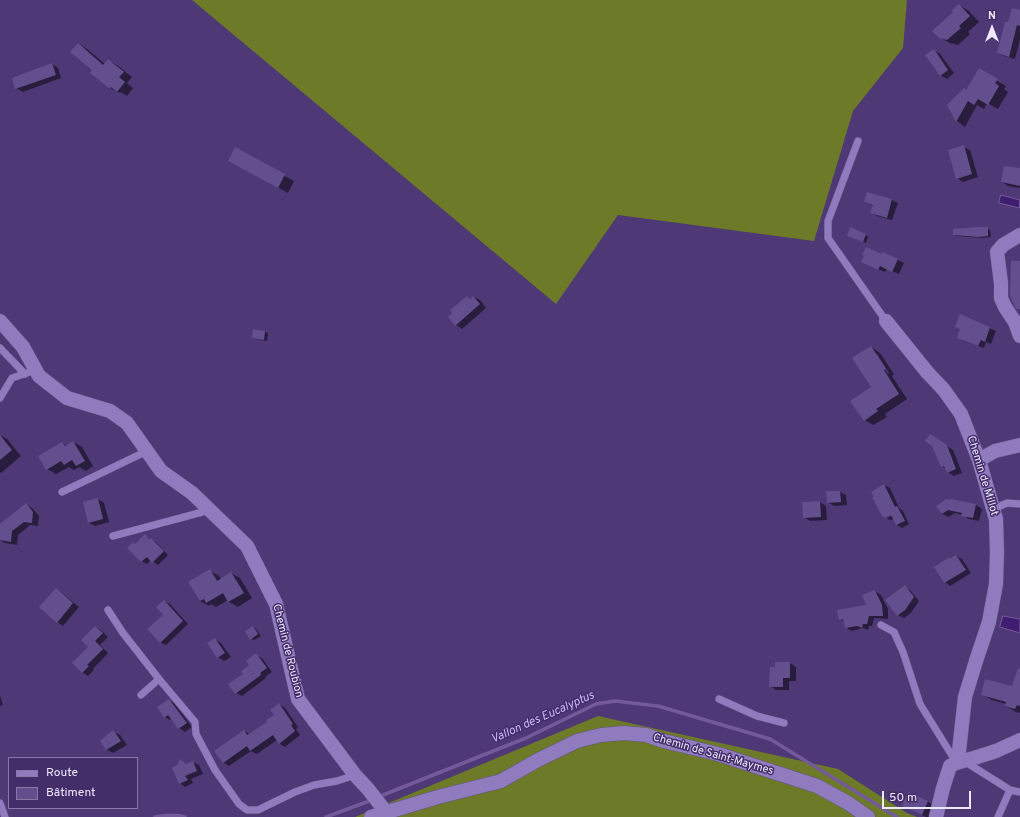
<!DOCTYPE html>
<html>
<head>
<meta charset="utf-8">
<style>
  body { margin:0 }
  #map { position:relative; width:1020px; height:817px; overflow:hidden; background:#4e3875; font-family:Overpass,sans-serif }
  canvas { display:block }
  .legend { position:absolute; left:8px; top:757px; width:130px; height:52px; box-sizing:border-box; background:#432e69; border:1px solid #8778a5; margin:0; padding:5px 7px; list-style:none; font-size:12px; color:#eee8fe }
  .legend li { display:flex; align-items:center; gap:8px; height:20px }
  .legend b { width:20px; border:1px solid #8778a5 }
  .north { position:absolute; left:972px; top:8px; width:40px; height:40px; -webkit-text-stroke:3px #432e69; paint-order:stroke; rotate:0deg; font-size:11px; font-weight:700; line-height:16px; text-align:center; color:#eee8fe }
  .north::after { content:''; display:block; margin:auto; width:14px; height:18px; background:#eee8fe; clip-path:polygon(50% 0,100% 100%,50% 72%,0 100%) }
  .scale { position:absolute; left:882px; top:791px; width:89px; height:18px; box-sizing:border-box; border:2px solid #eee8fe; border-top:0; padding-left:5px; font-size:12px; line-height:14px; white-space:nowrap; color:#eee8fe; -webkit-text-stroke:3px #432e69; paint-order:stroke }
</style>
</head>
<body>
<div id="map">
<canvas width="1020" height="817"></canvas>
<ul class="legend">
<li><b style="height:5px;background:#907bbe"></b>Route</li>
<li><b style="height:11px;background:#644f8e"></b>Bâtiment</li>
</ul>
<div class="north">N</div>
<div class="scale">50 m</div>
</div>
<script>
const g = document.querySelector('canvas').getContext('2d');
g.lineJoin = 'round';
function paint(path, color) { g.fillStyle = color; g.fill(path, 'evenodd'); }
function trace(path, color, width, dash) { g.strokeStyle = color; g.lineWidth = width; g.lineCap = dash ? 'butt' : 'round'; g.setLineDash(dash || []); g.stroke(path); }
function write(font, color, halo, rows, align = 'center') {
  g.font = font + ' Overpass,sans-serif'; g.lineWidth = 3; g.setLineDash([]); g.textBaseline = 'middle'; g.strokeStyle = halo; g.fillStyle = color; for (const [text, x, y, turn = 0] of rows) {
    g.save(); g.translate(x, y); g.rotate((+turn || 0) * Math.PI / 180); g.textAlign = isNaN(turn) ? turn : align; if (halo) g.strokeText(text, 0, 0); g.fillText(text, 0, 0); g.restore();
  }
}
paint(new Path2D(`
  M 192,0 L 907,0 L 903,48 L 853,111 L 814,241 L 618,215 L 556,304 Z
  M 598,716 L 838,769 L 907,813 L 917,817 L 355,817 Z`), '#6d7a27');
const water = new Path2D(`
  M 1001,195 L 1020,200 L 1019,208 L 999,203 Z
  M 1003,616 L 1020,619 L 1020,633 L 1000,627 Z`);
paint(water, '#401d70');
trace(water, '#745a9b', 1);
paint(new Path2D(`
  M 959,5 L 969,11 L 979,22 L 968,32 L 970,34 L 958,45 L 950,43 L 939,37 L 954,12 Z
  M 1020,11 L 1020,40 L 1015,59 L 1004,56 L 998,53 L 1009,24 Z
  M 79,44 L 87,49 L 105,64 L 108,60 L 117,65 L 132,77 L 127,83 L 133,88 L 127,96 L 120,92 L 119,93 L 110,88 L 93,70 Z
  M 934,50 L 940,54 L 954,73 L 947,79 L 940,75 Z
  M 52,64 L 58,68 L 61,78 L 23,92 L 16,88 Z
  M 979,70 L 1006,86 L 1004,89 L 1008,92 L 998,109 L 987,103 L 984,109 L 977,105 L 965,127 L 957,121 L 948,105 L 966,91 Z
  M 964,147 L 970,150 L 978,177 L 963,182 L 957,178 Z
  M 235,149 L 294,181 L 288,193 L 239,166 Z
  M 1020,169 L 1020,188 L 1008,186 L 1002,182 Z
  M 877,195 L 892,200 L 898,203 L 892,220 L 877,216 L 872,213 L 874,206 L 865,202 Z
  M 987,228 L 990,230 L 991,237 L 982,238 L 957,236 L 954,235 Z
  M 866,235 L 868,236 L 866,243 L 851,237 Z
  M 883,256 L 898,260 L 904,263 L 899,274 L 887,269 L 885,272 L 869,265 Z
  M 467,297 L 470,299 L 473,297 L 480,300 L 486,308 L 462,329 L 456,325 L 454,314 Z
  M 961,315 L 996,331 L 991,344 L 986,342 L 984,348 L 964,341 L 958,337 L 961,329 Z
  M 254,330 L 265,332 L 268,333 L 267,341 L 256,339 L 253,337 Z
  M 871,347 L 880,353 L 894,374 L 892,376 L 907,399 L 885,414 L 887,417 L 873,425 L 865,420 L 872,388 ZM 875,354 L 877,354 L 889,373 L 888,374 Z
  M 0,435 L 7,439 L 21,456 L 1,473 L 0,472 Z
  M 937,439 L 953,450 L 962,473 L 954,476 L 948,472 L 947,469 L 941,466 Z
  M 73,442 L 82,447 L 93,466 L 86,471 L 79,467 L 74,470 L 69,467 L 56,474 L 47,469 L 62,443 L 67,446 Z
  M 884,485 L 890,488 L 899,508 L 903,511 L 909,524 L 902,528 L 897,525 L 894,519 L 890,520 L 887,518 L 896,514 L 886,516 L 885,517 Z
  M 840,492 L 846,495 L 847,505 L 834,506 L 828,502 Z
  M 98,499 L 104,503 L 109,522 L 95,526 L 88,522 Z
  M 820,502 L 826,506 L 827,520 L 810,521 L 804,517 Z
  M 26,504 L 32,508 L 39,516 L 38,526 L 30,525 L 18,535 L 17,545 L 5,543 L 0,540 L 0,531 Z
  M 976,505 L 982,509 L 979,521 L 969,519 L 963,515 L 955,513 L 949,517 L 942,514 L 937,506 Z
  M 145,536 L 156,542 L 168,555 L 158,565 L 151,560 L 147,564 L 141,561 L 135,544 Z
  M 956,556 L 962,559 L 971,573 L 950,586 L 945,582 L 950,560 Z
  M 210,571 L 219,576 L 221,579 L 231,573 L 240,578 L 252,598 L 238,607 L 229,602 L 228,600 L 216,607 L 211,604 L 209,606 L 200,601 Z
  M 905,587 L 910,590 L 919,601 L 911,613 L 904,618 L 898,615 Z
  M 56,589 L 62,593 L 79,607 L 63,626 L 57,622 Z
  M 875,591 L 881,595 L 888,609 L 888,619 L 874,618 L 872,626 L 869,626 L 868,630 L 863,628 L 851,631 L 846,627 L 844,621 L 840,619 L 867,606 Z
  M 164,601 L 170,604 L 188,624 L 166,645 L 160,642 L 164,615 Z
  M 95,627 L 101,630 L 108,637 L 100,645 L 108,653 L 93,669 L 94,670 L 88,676 L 82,672 Z
  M 253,627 L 256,629 L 261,636 L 254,640 L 251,639 Z
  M 215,639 L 221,643 L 231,657 L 224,661 L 218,657 Z
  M 256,655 L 262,658 L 272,672 L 265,677 L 266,678 L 242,696 L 236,693 Z
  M 776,663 L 790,663 L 796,667 L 796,681 L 789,681 L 789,690 L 776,690 L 770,686 L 775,668 Z
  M 1020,690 L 1020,713 L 1016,712 L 1006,706 L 1006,704 L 992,700 L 982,694 Z
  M 0,696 L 3,705 L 0,706 Z
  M 169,700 L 174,703 L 192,727 L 185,732 L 179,728 L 172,719 L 170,720 L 165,717 Z
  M 279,704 L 285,708 L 298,727 L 296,729 L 300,735 L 285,747 L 280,744 L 277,740 L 257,754 L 251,751 L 229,766 L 223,762 L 244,731 L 250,734 L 268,722 L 275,715 Z
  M 113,732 L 120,735 L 127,745 L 113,753 L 107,750 L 101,742 Z
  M 193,762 L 199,765 L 203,774 L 191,779 L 193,783 L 185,787 L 180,783 L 178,765 L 187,765 Z
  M 909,793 L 934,805 L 929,817 L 926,817 L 903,806 Z`), '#0007');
trace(new Path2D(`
  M 378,797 L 526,738 L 596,704 L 615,701 L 658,706 L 770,739 L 897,817
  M 155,817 C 165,815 175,814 185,817
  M 326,817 L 372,800`), '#745a9b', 3.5);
paint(new Path2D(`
  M 959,4 L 970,16 L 959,26 L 961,28 L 947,40 L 939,38 L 932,31 L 953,12 L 952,10 Z
  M 1012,8 L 1020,10 L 1020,26 L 1017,25 L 1009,57 L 997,53 L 1005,22 L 1008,22 Z
  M 78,43 L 103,65 L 108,59 L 124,72 L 119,77 L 125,82 L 117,92 L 111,87 L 110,89 L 90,73 L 92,70 L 70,52 Z
  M 934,49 L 948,70 L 940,76 L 925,55 Z
  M 52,63 L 56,75 L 15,89 L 12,78 Z
  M 979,68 L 998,79 L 995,83 L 999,86 L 988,105 L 978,99 L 974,105 L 968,101 L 956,122 L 947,105 L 964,88 L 966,90 Z
  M 964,145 L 972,174 L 956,179 L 948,150 Z
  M 235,147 L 285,174 L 278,188 L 228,161 Z
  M 1004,166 L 1020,168 L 1020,186 L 1001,182 Z
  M 867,192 L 892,199 L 887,218 L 870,213 L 873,205 L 864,202 Z
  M 850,227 L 866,234 L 863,242 L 847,236 Z
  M 978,227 L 988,227 L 988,236 L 979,237 L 953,235 L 953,229 Z
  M 866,247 L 882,254 L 883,252 L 898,259 L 892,272 L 880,266 L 878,270 L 861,262 L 864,256 L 862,255 Z
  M 1011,261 L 1020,261 L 1020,309 L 1016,309 L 1010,296 Z
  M 467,296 L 470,299 L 473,296 L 480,304 L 455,326 L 448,317 L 452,313 L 450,310 Z
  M 960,314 L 990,327 L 985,342 L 981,340 L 978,346 L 957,338 L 960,329 L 955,327 Z
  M 253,329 L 265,331 L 264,340 L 252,338 Z
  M 871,346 L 886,369 L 884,370 L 899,394 L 876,409 L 878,411 L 864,421 L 850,401 L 871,387 L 852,358 Z
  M 930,434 L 947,445 L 956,469 L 947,473 L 944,466 L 941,467 L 932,446 L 925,441 Z
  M 0,435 L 12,450 L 0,460 Z
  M 73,441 L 85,461 L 76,466 L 72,460 L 64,465 L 61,461 L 46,470 L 38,456 L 62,442 L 65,446 Z
  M 884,484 L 895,507 L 897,506 L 905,521 L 896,525 L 891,515 L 884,518 L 883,516 L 882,516 L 872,497 L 874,497 L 871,492 Z
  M 826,491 L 840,491 L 841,502 L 827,503 Z
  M 98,498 L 103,519 L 88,523 L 83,502 Z
  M 946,499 L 949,500 L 951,499 L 976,504 L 973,518 L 961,516 L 962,513 L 948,510 L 942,514 L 936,506 Z
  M 820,501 L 821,517 L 803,518 L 802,502 Z
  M 26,503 L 33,512 L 32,523 L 24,522 L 12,531 L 11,542 L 0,540 L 0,524 Z
  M 145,534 L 149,539 L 151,538 L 164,551 L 152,563 L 147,557 L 141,562 L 127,548 L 133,542 L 135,544 Z
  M 956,555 L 966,570 L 944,583 L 934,567 L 948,558 L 949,559 Z
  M 210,569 L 217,581 L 231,572 L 244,593 L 228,602 L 223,593 L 206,603 L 204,599 L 200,601 L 188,582 Z
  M 905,585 L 914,597 L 905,610 L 897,616 L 885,600 Z
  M 56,588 L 73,603 L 57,623 L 39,607 Z
  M 875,590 L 882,605 L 883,616 L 869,616 L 867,624 L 863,624 L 862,628 L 857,626 L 845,628 L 843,619 L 839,620 L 837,610 L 866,605 L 862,595 Z
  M 164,600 L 183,621 L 160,643 L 147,629 L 163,615 L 156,607 Z
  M 95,626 L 103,633 L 95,641 L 103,649 L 87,665 L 89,666 L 82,673 L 72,663 L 88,647 L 81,640 Z
  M 253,626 L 258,634 L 250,640 L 245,631 Z
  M 215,638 L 225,653 L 217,658 L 207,643 Z
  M 256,653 L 267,668 L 260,673 L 261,675 L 235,694 L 228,684 L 243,674 L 241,671 L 249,665 L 246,661 Z
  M 775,662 L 790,662 L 790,678 L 783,678 L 783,687 L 769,687 L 770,667 L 775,667 Z
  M 1018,668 L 1020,669 L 1020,706 L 1017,705 L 1015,709 L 1005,706 L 1006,702 L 981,695 L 985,679 L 1012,686 Z
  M 169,699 L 187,723 L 178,729 L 168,715 L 164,718 L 157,707 Z
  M 279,703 L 293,724 L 291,725 L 295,731 L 279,744 L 273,735 L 250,751 L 247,746 L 223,763 L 214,751 L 244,730 L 247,735 L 267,722 L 266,720 L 274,715 L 270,710 Z
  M 113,730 L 121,741 L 106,750 L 100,741 Z
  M 180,759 L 186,764 L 193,761 L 197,771 L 185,776 L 188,780 L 179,784 L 172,768 L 177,765 Z
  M 908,792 L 928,801 L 922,815 L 902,806 Z`), '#644f8e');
const service = new Path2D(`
  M 858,141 L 828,221 L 828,238 L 886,321
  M 0,348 L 25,374
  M 0,398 L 12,378 L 36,370
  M 62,492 L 147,451
  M 993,509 L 1007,503 L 1020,504
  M 113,536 L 210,510
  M 108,610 L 123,633 L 159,679 L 195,722 L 196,734 L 215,770 L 239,804 L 247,810 L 258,810 L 295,792 L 314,785 L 337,781 L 355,775
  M 881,625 L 894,632 L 903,652 L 920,704 L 956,762
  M 141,695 L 159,679
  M 719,699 L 757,716 L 784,723
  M 964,761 L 1010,790 L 1020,792
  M 0,803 L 5,817
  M 998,817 L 1010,790`);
const minor = new Path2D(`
  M 1020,235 L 1003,245 L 997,252 L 1001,283 L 1001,298 L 1005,307 L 1015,322 L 1020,336
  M 0,321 L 23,347 L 39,376 L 67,398 L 110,411 L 127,423 L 161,471 L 192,493 L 247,546 L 276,604 L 298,699 L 355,775 L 368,789 L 386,812
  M 886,321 L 927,372 L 944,390 L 961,414 L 979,460 L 996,519 L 997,552 L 996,584 L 989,622 L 976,661 L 965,697 L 959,751 L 956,763 L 950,766 L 943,788 L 936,817
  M 979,460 L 995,451 L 1020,445
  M 956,763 L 974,758 L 996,751 L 1020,740
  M 371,817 L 438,797 L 501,781 L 538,760 L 577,741 L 601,735 L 624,733 L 646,735 L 664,741 L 718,754 L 817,786 L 848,803 L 868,817`);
trace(service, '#645283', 8);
trace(minor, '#645283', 15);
trace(service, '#907bbe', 7);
trace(minor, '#907bbe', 14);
write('11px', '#eee8fe', '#432e69', [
  ["Chemin de Millot",982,476,73],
  ["Chemin de Roubion",287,651,76],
  ["Chemin de Saint-Maymes",713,755,16]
]);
write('italic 12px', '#cbb6fc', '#432e69', [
  ["Vallon des Eucalyptus",543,718,-24]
]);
</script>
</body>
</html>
